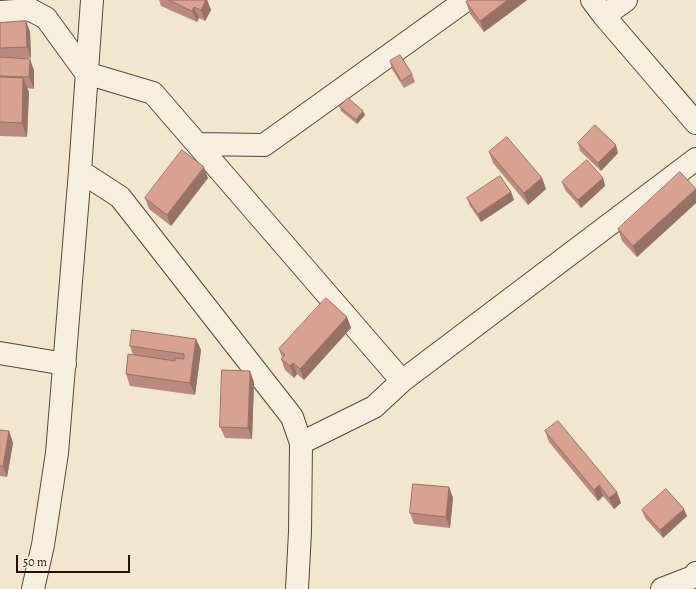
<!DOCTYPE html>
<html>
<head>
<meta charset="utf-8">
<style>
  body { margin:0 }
  #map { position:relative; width:696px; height:589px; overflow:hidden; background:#f1e7ce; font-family:Alegreya,serif }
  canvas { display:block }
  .scale { position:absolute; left:16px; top:555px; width:114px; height:18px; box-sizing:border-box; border:2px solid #281005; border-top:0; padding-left:5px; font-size:12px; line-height:14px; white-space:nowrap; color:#281005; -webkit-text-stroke:3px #f6efdf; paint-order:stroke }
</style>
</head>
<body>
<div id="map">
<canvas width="696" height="589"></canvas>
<div class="scale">50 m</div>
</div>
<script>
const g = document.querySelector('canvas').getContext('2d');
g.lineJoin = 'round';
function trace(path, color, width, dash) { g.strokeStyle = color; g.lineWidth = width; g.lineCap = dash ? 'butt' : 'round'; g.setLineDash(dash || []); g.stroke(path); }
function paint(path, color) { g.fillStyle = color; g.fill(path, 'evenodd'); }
const minor = new Path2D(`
  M 592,0 L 604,16 L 696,123
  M 0,12 L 31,10 L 46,18 L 86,73 L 153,93 L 402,381
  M 604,16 L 626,0
  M 198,144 L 264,145 L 466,0
  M 80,171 L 120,197 L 292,417 L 301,443 L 300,532 L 297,589
  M 0,353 L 65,364
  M 301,443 L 374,407 L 402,381 L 696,159
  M 33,589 L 43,545 L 57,453 L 80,171 L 92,0
  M 662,589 L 693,577 L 696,573`);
trace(minor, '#5a4637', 24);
trace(minor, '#f6efdf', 22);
paint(new Path2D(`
  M 159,0 L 207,0 L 211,10 L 205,21 L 199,18 L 197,22 L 161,6 Z
  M 469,0 L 527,0 L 484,32 L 470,14 L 466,2 Z
  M 26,21 L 30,32 L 31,58 L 22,58 L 34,70 L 34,89 L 27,88 L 29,92 L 27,137 L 0,136 L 0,23 Z
  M 390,61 L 412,74 L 415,82 L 404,88 L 392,69 Z
  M 340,107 L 365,115 L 357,124 L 341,111 Z
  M 578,143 L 618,153 L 601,171 L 580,151 Z
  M 489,152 L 542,178 L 546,189 L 528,205 L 493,163 Z
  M 208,178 L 171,226 L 149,209 L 145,198 Z
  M 603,178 L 605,186 L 581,208 L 565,190 L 562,182 Z
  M 696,189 L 696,203 L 637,257 L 622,241 L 618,229 Z
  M 511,192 L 514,200 L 481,222 L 470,206 L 467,198 Z
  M 347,317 L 351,328 L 304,380 L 297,374 L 294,378 L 285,370 L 281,359 L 282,358 L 279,349 Z
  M 196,339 L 201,350 L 195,395 L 130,386 L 126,374 L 133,355 L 130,346 Z
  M 254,382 L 252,439 L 225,438 L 220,427 Z
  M 0,430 L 9,431 L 13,443 L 7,477 L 0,476 Z
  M 545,431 L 621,503 L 614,509 L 603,496 L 598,501 L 549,442 Z
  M 449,487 L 453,498 L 450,528 L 414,524 L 410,513 Z
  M 642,510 L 687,516 L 663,538 L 645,518 Z`), '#ba8a7e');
paint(new Path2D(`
  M 206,0 L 207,0 L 211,10 L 205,21 L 201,10 Z
  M 508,0 L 527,0 L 484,32 L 480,21 Z
  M 194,7 L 199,18 L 197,22 L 192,11 Z
  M 26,21 L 30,32 L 31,58 L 27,47 Z
  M 30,59 L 34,70 L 34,89 L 29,77 Z
  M 23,78 L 29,92 L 27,137 L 22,123 Z
  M 363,111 L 365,115 L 357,124 L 356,120 Z
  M 616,145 L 618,153 L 601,171 L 598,163 Z
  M 204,167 L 208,178 L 171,226 L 167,215 Z
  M 542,178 L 546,189 L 528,205 L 524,193 Z
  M 603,178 L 605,186 L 581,208 L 578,200 Z
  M 696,189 L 696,203 L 637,257 L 633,246 Z
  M 511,192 L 514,200 L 481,222 L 478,214 Z
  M 347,317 L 351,328 L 304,380 L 300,369 Z
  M 196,339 L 201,350 L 195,395 L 190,383 Z
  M 293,363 L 297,374 L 294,378 L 290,366 Z
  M 250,371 L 254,382 L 252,439 L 248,428 Z
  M 9,431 L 13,443 L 7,477 L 3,466 Z
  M 599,485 L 603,496 L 598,501 L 594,490 Z
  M 449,487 L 453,498 L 450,528 L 446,517 Z
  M 617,492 L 621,503 L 614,509 L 609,498 Z
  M 684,509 L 687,516 L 663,538 L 660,530 Z`), '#977166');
const building = new Path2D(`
  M 169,0 L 206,0 L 201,10 L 194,7 L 192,11 Z
  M 469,0 L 508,0 L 480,21 L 466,2 Z
  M 26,21 L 27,47 L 0,48 L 0,23 Z
  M 400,55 L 412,74 L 401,81 L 390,61 Z
  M 0,57 L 30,59 L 29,77 L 0,76 Z
  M 0,77 L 23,78 L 22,123 L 0,122 Z
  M 348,98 L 363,111 L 356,120 L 340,107 Z
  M 595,125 L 616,145 L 598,163 L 578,143 Z
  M 507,137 L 542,178 L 524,193 L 489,152 Z
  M 182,150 L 204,167 L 167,215 L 145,198 Z
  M 587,160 L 603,178 L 578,200 L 562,182 Z
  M 680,172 L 696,189 L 633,246 L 618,229 Z
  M 500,176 L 511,192 L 478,214 L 467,198 Z
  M 326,298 L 347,317 L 300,369 L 293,363 L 290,366 L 281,359 L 285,355 L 279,349 Z
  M 132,330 L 196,339 L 190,383 L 126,374 L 128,354 L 175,361 L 175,358 L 184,359 L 184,354 L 130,346 Z
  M 222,370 L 250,371 L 248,428 L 220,427 Z
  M 558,421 L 617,492 L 609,498 L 599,485 L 594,490 L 545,431 Z
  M 0,430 L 9,431 L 3,466 L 0,466 Z
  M 413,484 L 449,487 L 446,517 L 410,513 Z
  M 666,489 L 684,509 L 660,530 L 642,510 Z`);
paint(building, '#d8a192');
trace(building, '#977166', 1);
</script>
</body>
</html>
